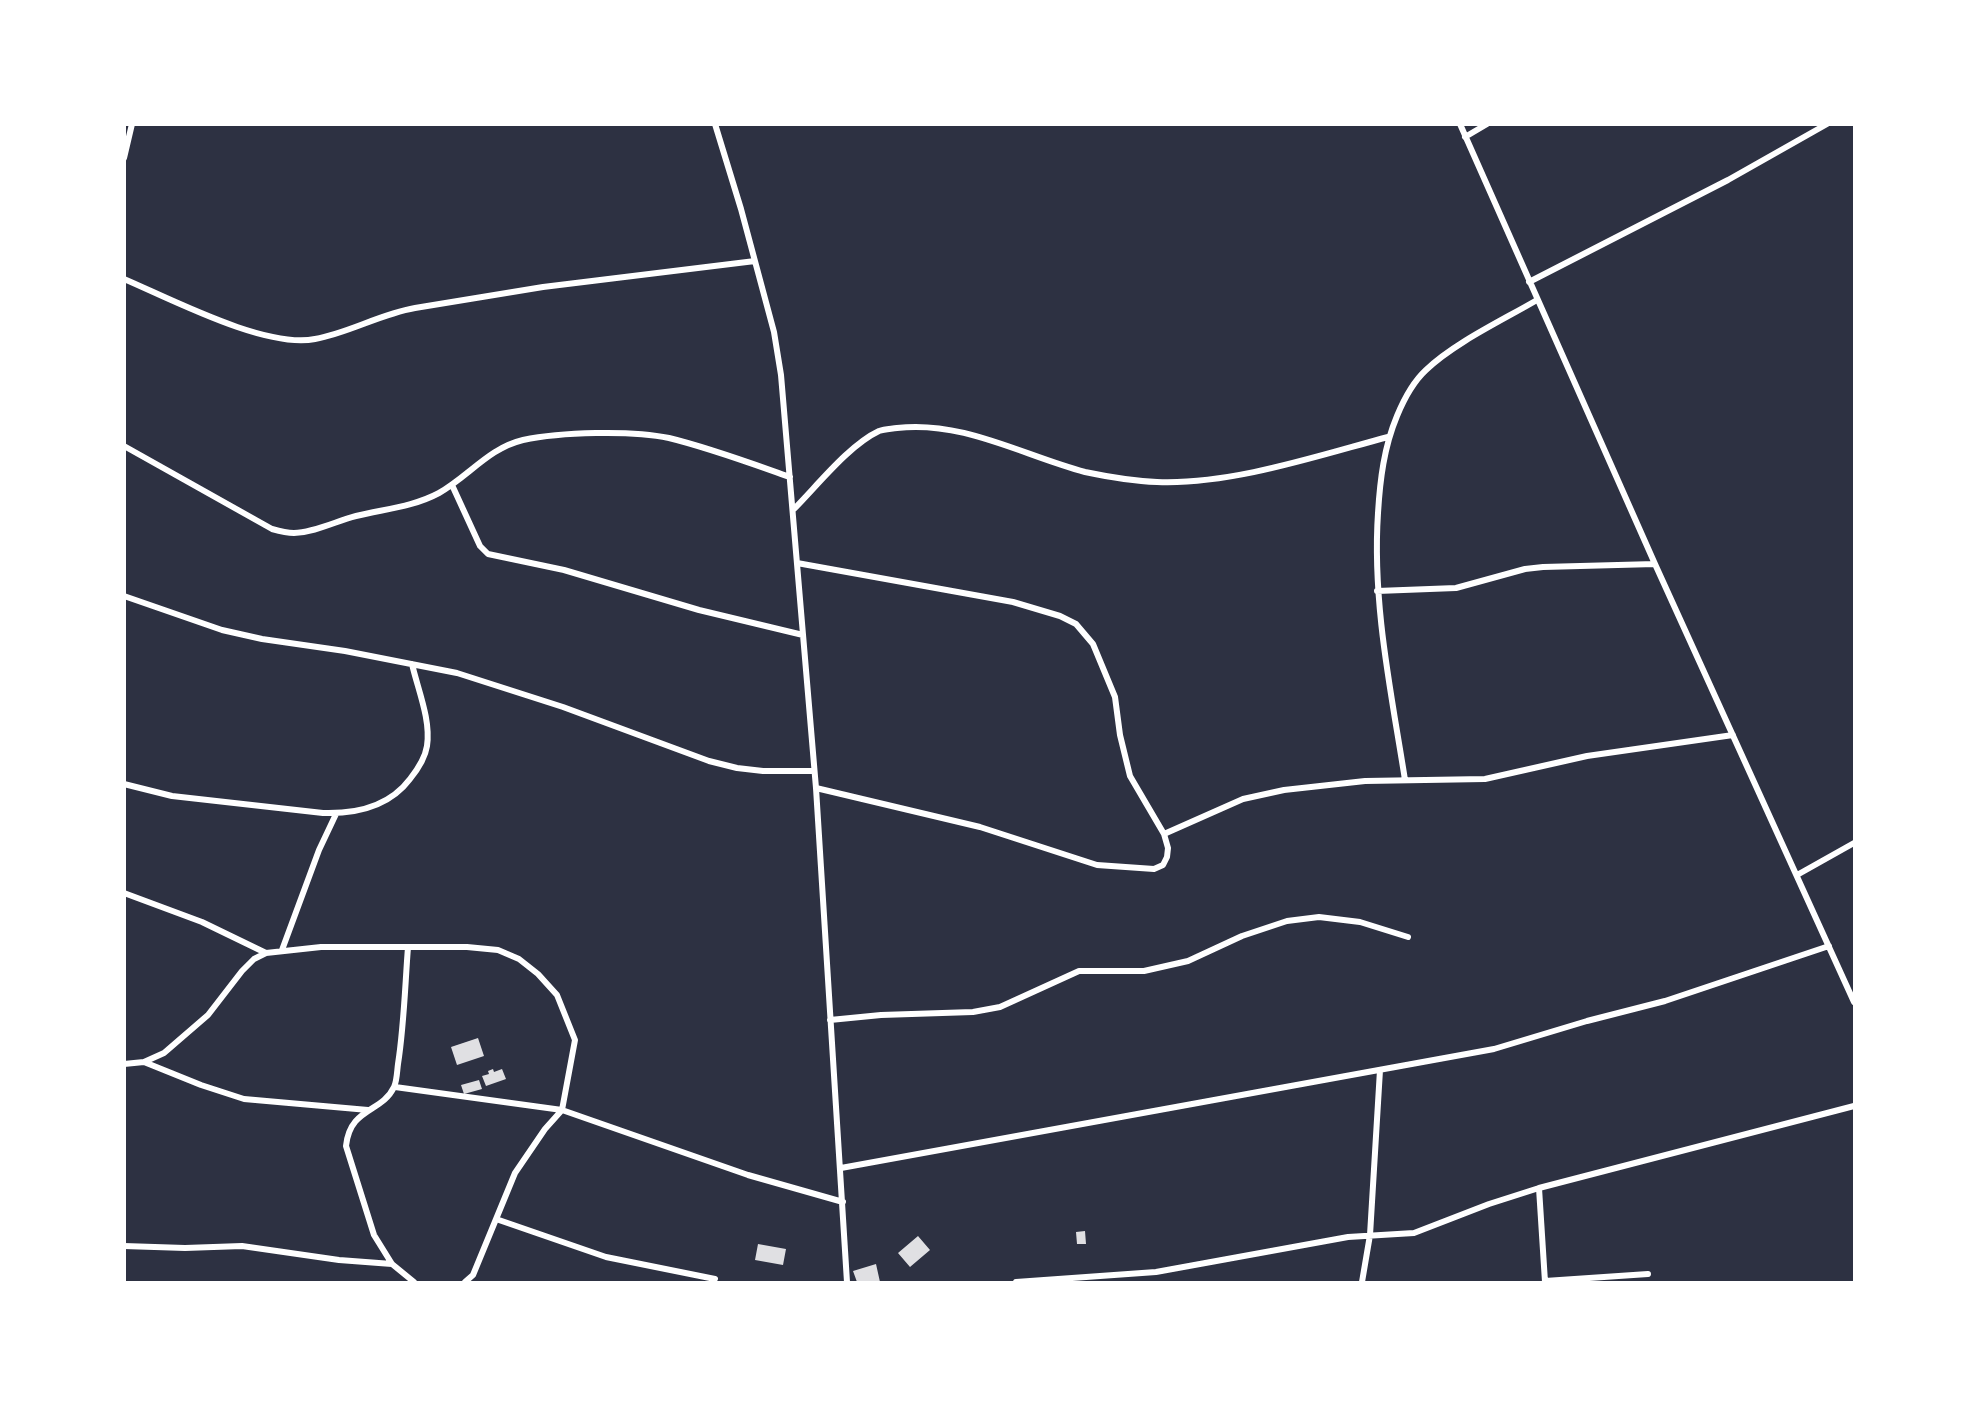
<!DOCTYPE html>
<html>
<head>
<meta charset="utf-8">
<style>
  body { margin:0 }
  #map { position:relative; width:1979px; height:1407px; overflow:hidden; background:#2d3142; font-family:"DM Sans",sans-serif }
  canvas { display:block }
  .frame { position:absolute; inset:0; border:126px solid #fff; pointer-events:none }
</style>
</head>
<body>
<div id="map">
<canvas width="1979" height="1407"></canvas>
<div class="frame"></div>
</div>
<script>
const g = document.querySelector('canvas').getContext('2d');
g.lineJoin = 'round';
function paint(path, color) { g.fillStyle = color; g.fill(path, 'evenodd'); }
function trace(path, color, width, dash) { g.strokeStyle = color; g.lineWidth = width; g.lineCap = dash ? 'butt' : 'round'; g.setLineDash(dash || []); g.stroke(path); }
paint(new Path2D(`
  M 478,1038 L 484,1056 L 457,1065 L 451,1047 Z
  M 493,1069 L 494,1072 L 502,1069 L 506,1079 L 486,1086 L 482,1076 L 489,1074 L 488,1071 Z
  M 479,1080 L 482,1089 L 464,1094 L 461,1085 Z
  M 1085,1231 L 1086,1244 L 1077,1244 L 1076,1232 Z
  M 918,1236 L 930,1250 L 910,1267 L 898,1253 Z
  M 758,1244 L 786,1249 L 783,1265 L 755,1260 Z
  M 876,1264 L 880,1282 L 857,1282 L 853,1271 Z`), '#e0e0e3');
trace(new Path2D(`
  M 715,124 L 741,209 L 774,332 L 781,375 L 816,788 L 847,1282
  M 1460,124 L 1655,564 L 1854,1002
  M 1465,137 L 1487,124
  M 124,158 L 132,124
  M 124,279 C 171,299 266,349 315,339 C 349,333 380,314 415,308 L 543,287 L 755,261
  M 1529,282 L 1728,180 L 1827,124
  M 124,446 L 272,529 C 279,531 287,533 294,533 C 316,532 336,521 356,516 C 384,509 413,507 439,493 C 469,476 489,448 523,440 C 560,432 632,430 669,438 C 710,448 750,463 790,477
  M 452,485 L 480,546 L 488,554 L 564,570 L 699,610 L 803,635
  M 793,510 C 817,486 849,445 879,431 C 885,429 891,429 897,428 C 962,420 1024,456 1085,472 C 1109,477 1133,481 1157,482 C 1231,485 1317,456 1388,437
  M 797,563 L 1013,602 L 1060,616 L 1076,624 L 1093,644 L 1115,697 L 1120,735 L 1130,776 L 1164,834 L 1168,848 L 1167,857 L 1163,865 L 1154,869 L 1097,865 L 980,827 L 816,788
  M 1377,591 L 1456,588 L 1525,569 L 1543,567 L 1655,564
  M 124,596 L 222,630 L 262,639 L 345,651 L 457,673 L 563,707 L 709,761 L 737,768 L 763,771 L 814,771
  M 1405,780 C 1391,691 1372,603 1378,513 C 1380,480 1384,447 1397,416 C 1404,399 1413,382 1426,370 C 1454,343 1503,320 1537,300
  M 124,784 L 172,796 L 323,813 C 357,814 389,807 410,779 C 418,769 425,759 427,746 C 431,720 418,690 412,664
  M 1164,834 L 1243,799 L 1284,790 L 1365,781 L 1485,779 L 1587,756 L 1733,735
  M 1797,875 L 1854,843
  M 124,893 L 202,922 L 266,953
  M 408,947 C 405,986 404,1026 398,1064 C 397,1071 397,1081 394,1087 C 382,1113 350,1107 346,1146 L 374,1235 L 392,1264 L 414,1282
  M 282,950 L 319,850 L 336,814
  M 830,1020 L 881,1015 L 973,1012 L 1000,1007 L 1079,971 L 1144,971 L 1188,961 L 1242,936 L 1287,921 L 1319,917 L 1360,922 L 1408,937
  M 144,1062 L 201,1085 L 244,1099 L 368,1110
  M 124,1064 L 144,1062 L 164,1053 L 208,1015 L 242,971 L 254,959 L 266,953 L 321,947 L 467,947 L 498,950 L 519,959 L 538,974 L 557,995 L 575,1040 L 562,1110 L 545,1129 L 515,1173 L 473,1275 L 465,1282
  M 395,1087 L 562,1110 L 748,1175 L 843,1202
  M 841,1168 L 1494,1049 L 1587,1021 L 1665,1001 L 1829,946
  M 1539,1188 L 1545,1282
  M 496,1219 L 606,1257 L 715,1279
  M 124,1246 L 185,1248 L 242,1246 L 339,1260 L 392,1264
  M 1545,1281 L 1648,1274
  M 1016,1282 L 1156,1272 L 1348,1237 L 1414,1233 L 1489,1204 L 1539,1188 L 1854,1106
  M 1362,1282 L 1370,1235 L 1380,1070`), '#fff', 6);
</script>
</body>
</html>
